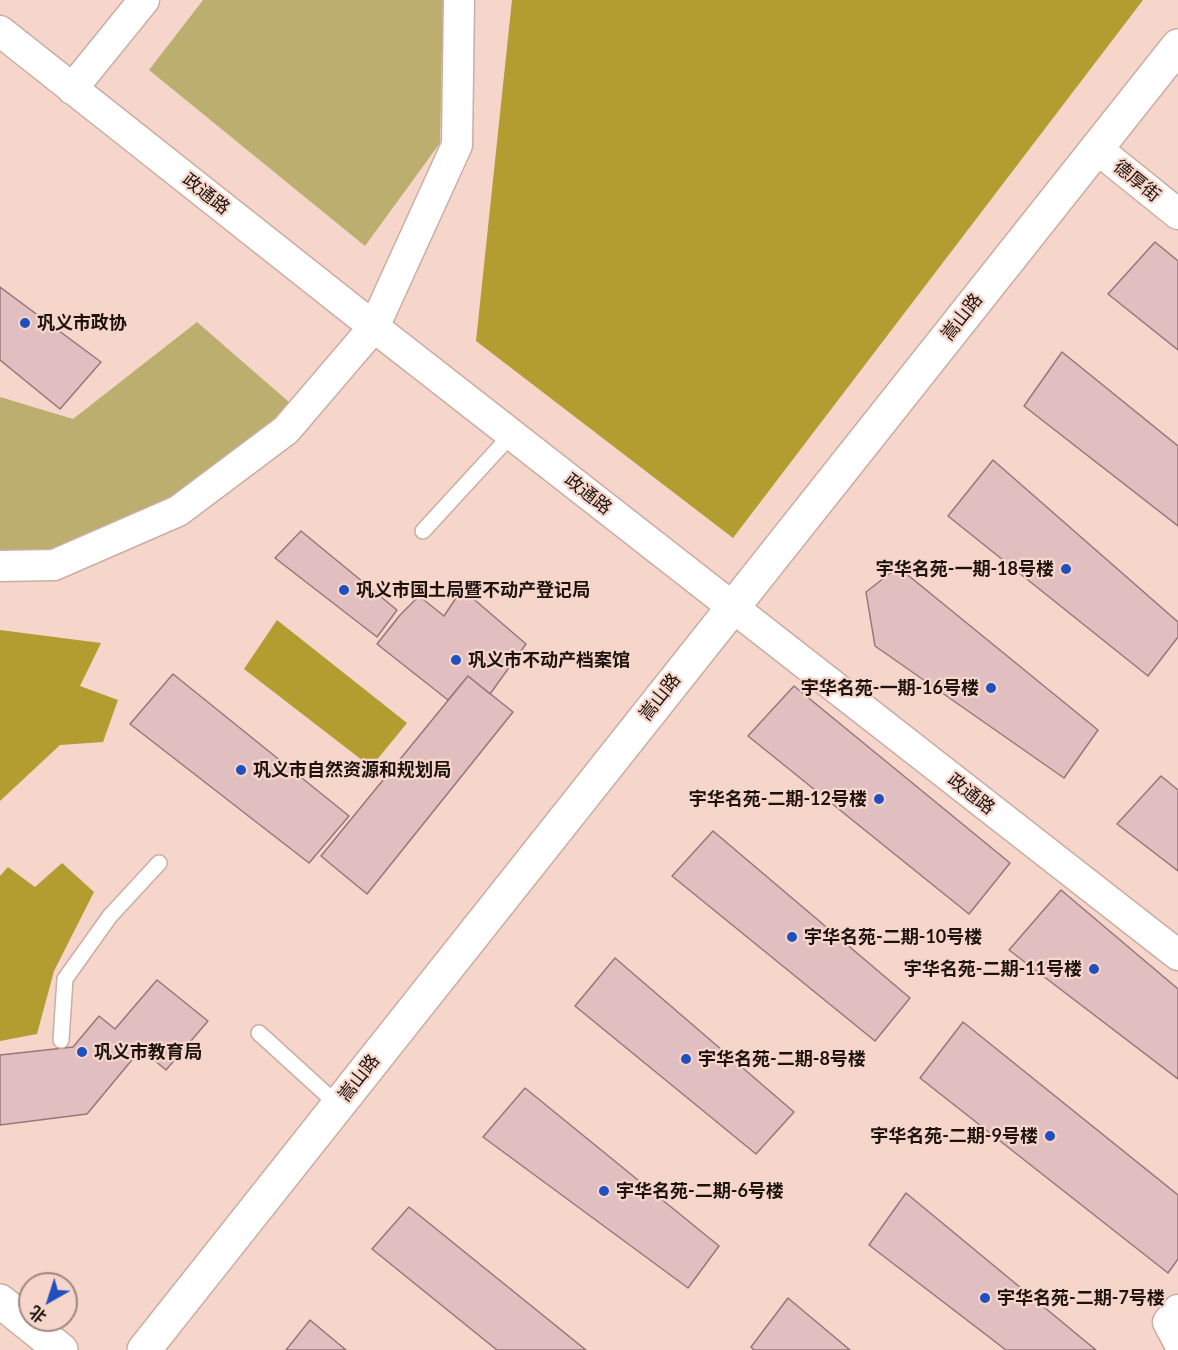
<!DOCTYPE html>
<html>
<head>
<meta charset="utf-8">
<style>
  body { margin:0 }
  #map { position:relative; width:1178px; height:1350px; overflow:hidden; background:#f6d6ca; font-family:Lato,"Noto Sans SC",sans-serif }
  canvas { display:block }
  .north { position:absolute; left:18px; top:1272px; width:60px; height:60px; box-sizing:border-box; background:#f6d6ca; border:2px solid #9f887f; border-radius:50%; rotate:219deg; font-size:16px; font-weight:700; line-height:24px; text-align:center; color:#1d120e }
  .north::after { content:''; display:block; margin:auto; width:21px; height:27px; background:#2050be; clip-path:polygon(50% 0,100% 100%,50% 72%,0 100%) }
</style>
</head>
<body>
<div id="map">
<canvas width="1178" height="1350"></canvas>
<div class="north">北</div>
</div>
<script>
const g = document.querySelector('canvas').getContext('2d');
g.lineJoin = 'round';
function paint(path, color) { g.fillStyle = color; g.fill(path, 'evenodd'); }
function trace(path, color, width, dash) { g.strokeStyle = color; g.lineWidth = width; g.lineCap = dash ? 'butt' : 'round'; g.setLineDash(dash || []); g.stroke(path); }
function write(font, color, halo, rows, align = 'center') {
  g.font = font + ' Lato,"Noto Sans SC",sans-serif'; g.lineWidth = 4.5; g.setLineDash([]); g.textBaseline = 'middle'; g.strokeStyle = halo; g.fillStyle = color; for (const [text, x, y, turn = 0] of rows) {
    g.save(); g.translate(x, y); g.rotate((+turn || 0) * Math.PI / 180); g.textAlign = isNaN(turn) ? turn : align; if (halo) g.strokeText(text, 0, 0); g.fillText(text, 0, 0); g.restore();
  }
}
paint(new Path2D(`
  M 203,0 L 443,0 L 440,143 L 365,246 L 149,70 Z
  M 197,322 L 297,409 L 178,511 L 54,565 L 0,556 L 0,397 L 73,419 Z`), '#bcae6f');
paint(new Path2D(`
  M 512,0 L 1143,0 L 733,538 L 476,341 Z
  M 277,620 L 407,723 L 371,767 L 244,669 Z
  M 0,630 L 101,643 L 80,686 L 118,700 L 103,742 L 60,745 L 0,801 Z
  M 62,863 L 94,892 L 54,971 L 37,1034 L 0,1041 L 0,876 L 8,867 L 35,887 Z`), '#b39c30');
const building = new Path2D(`
  M 1155,242 L 1178,261 L 1178,350 L 1108,294 Z
  M 0,287 L 101,362 L 60,409 L 0,360 Z
  M 1062,352 L 1178,446 L 1178,526 L 1024,406 Z
  M 993,460 L 1178,622 L 1178,637 L 1148,676 L 948,516 Z
  M 301,531 L 397,610 L 377,637 L 275,558 Z
  M 898,567 L 1098,730 L 1064,778 L 875,646 L 866,592 Z
  M 462,589 L 526,644 L 490,694 L 468,676 L 448,700 L 377,644 L 400,615 L 419,596 L 444,616 Z
  M 173,674 L 349,816 L 309,863 L 130,724 Z
  M 468,676 L 513,712 L 367,894 L 321,856 Z
  M 794,686 L 1010,863 L 969,914 L 748,736 Z
  M 1161,776 L 1178,790 L 1178,871 L 1117,824 Z
  M 713,831 L 910,998 L 875,1041 L 672,876 Z
  M 1061,890 L 1178,989 L 1178,1079 L 1009,950 Z
  M 615,958 L 794,1112 L 756,1154 L 575,1006 Z
  M 157,980 L 208,1021 L 166,1070 L 141,1049 L 87,1114 L 0,1125 L 0,1055 L 73,1047 L 99,1016 L 115,1029 Z
  M 963,1022 L 1178,1195 L 1178,1259 L 1168,1273 L 920,1078 Z
  M 525,1088 L 719,1246 L 688,1288 L 483,1137 Z
  M 906,1193 L 1096,1350 L 1006,1350 L 869,1245 Z
  M 409,1207 L 586,1350 L 497,1350 L 372,1249 Z
  M 788,1298 L 850,1350 L 754,1350 L 751,1347 Z
  M 310,1320 L 346,1350 L 286,1350 Z`);
paint(building, '#e1bfc1');
trace(building, '#967779', 1.5);
const service = new Path2D(`
  M 423,531 L 512,434
  M 259,1033 L 338,1105
  M 61,1040 L 65,979 L 110,916 L 159,863`);
const minor = new Path2D(`
  M 0,31 L 374,327 L 1178,955
  M 72,89 L 144,0
  M 1096,148 L 1178,214
  M 0,566 L 54,565 L 178,511 L 286,430 L 374,327 L 457,145 L 459,0
  M 1178,1310 L 1168,1322 L 1178,1341`);
const tertiary = new Path2D(`
  M 144,1350 L 1178,46`);
const secondary = new Path2D(`
  M 0,1301 L 61,1350`);
trace(service, '#cbada2', 18);
trace(minor, '#cbada2', 33);
trace(tertiary, '#cbada2', 36);
trace(secondary, '#cbada2', 36);
trace(service, '#fff', 15);
trace(minor, '#fff', 30);
trace(tertiary, '#fff', 33);
trace(secondary, '#fff', 33);
for (const [x, y, r, color] of [
  [25,323,6,"#2050be"],
  [1066,569,6,"#2050be"],
  [344,590,6,"#2050be"],
  [456,660,6,"#2050be"],
  [991,688,6,"#2050be"],
  [241,770,6,"#2050be"],
  [879,799,6,"#2050be"],
  [792,937,6,"#2050be"],
  [1094,969,6,"#2050be"],
  [82,1052,6,"#2050be"],
  [686,1059,6,"#2050be"],
  [1050,1136,6,"#2050be"],
  [604,1191,6,"#2050be"],
  [985,1298,6,"#2050be"]
]) { const dot = new Path2D(); dot.arc(x, y, r, 0, 2 * Math.PI); g.fillStyle = color; g.fill(dot); trace(dot, '#f6d6ca', 2); }
write('18px', '#1d120e', '#f6d6ca', [
  ["德厚街",1137,181,39],
  ["政通路",206,194,38],
  ["嵩山路",962,317,-52],
  ["政通路",588,494,38],
  ["嵩山路",660,697,-52],
  ["政通路",971,794,38],
  ["嵩山路",359,1078,-52]
]);
write('bold 18px', '#1d120e', '#f6d6ca', [
  ["巩义市政协",37,323],
  ["宇华名苑-一期-18号楼",1054,569,"right"],
  ["巩义市国土局暨不动产登记局",356,590],
  ["巩义市不动产档案馆",468,660],
  ["宇华名苑-一期-16号楼",979,688,"right"],
  ["巩义市自然资源和规划局",253,770],
  ["宇华名苑-二期-12号楼",867,799,"right"],
  ["宇华名苑-二期-10号楼",804,937],
  ["宇华名苑-二期-11号楼",1082,969,"right"],
  ["巩义市教育局",94,1052],
  ["宇华名苑-二期-8号楼",698,1059],
  ["宇华名苑-二期-9号楼",1038,1136,"right"],
  ["宇华名苑-二期-6号楼",616,1191],
  ["宇华名苑-二期-7号楼",997,1298]
], 'left');
</script>
</body>
</html>
